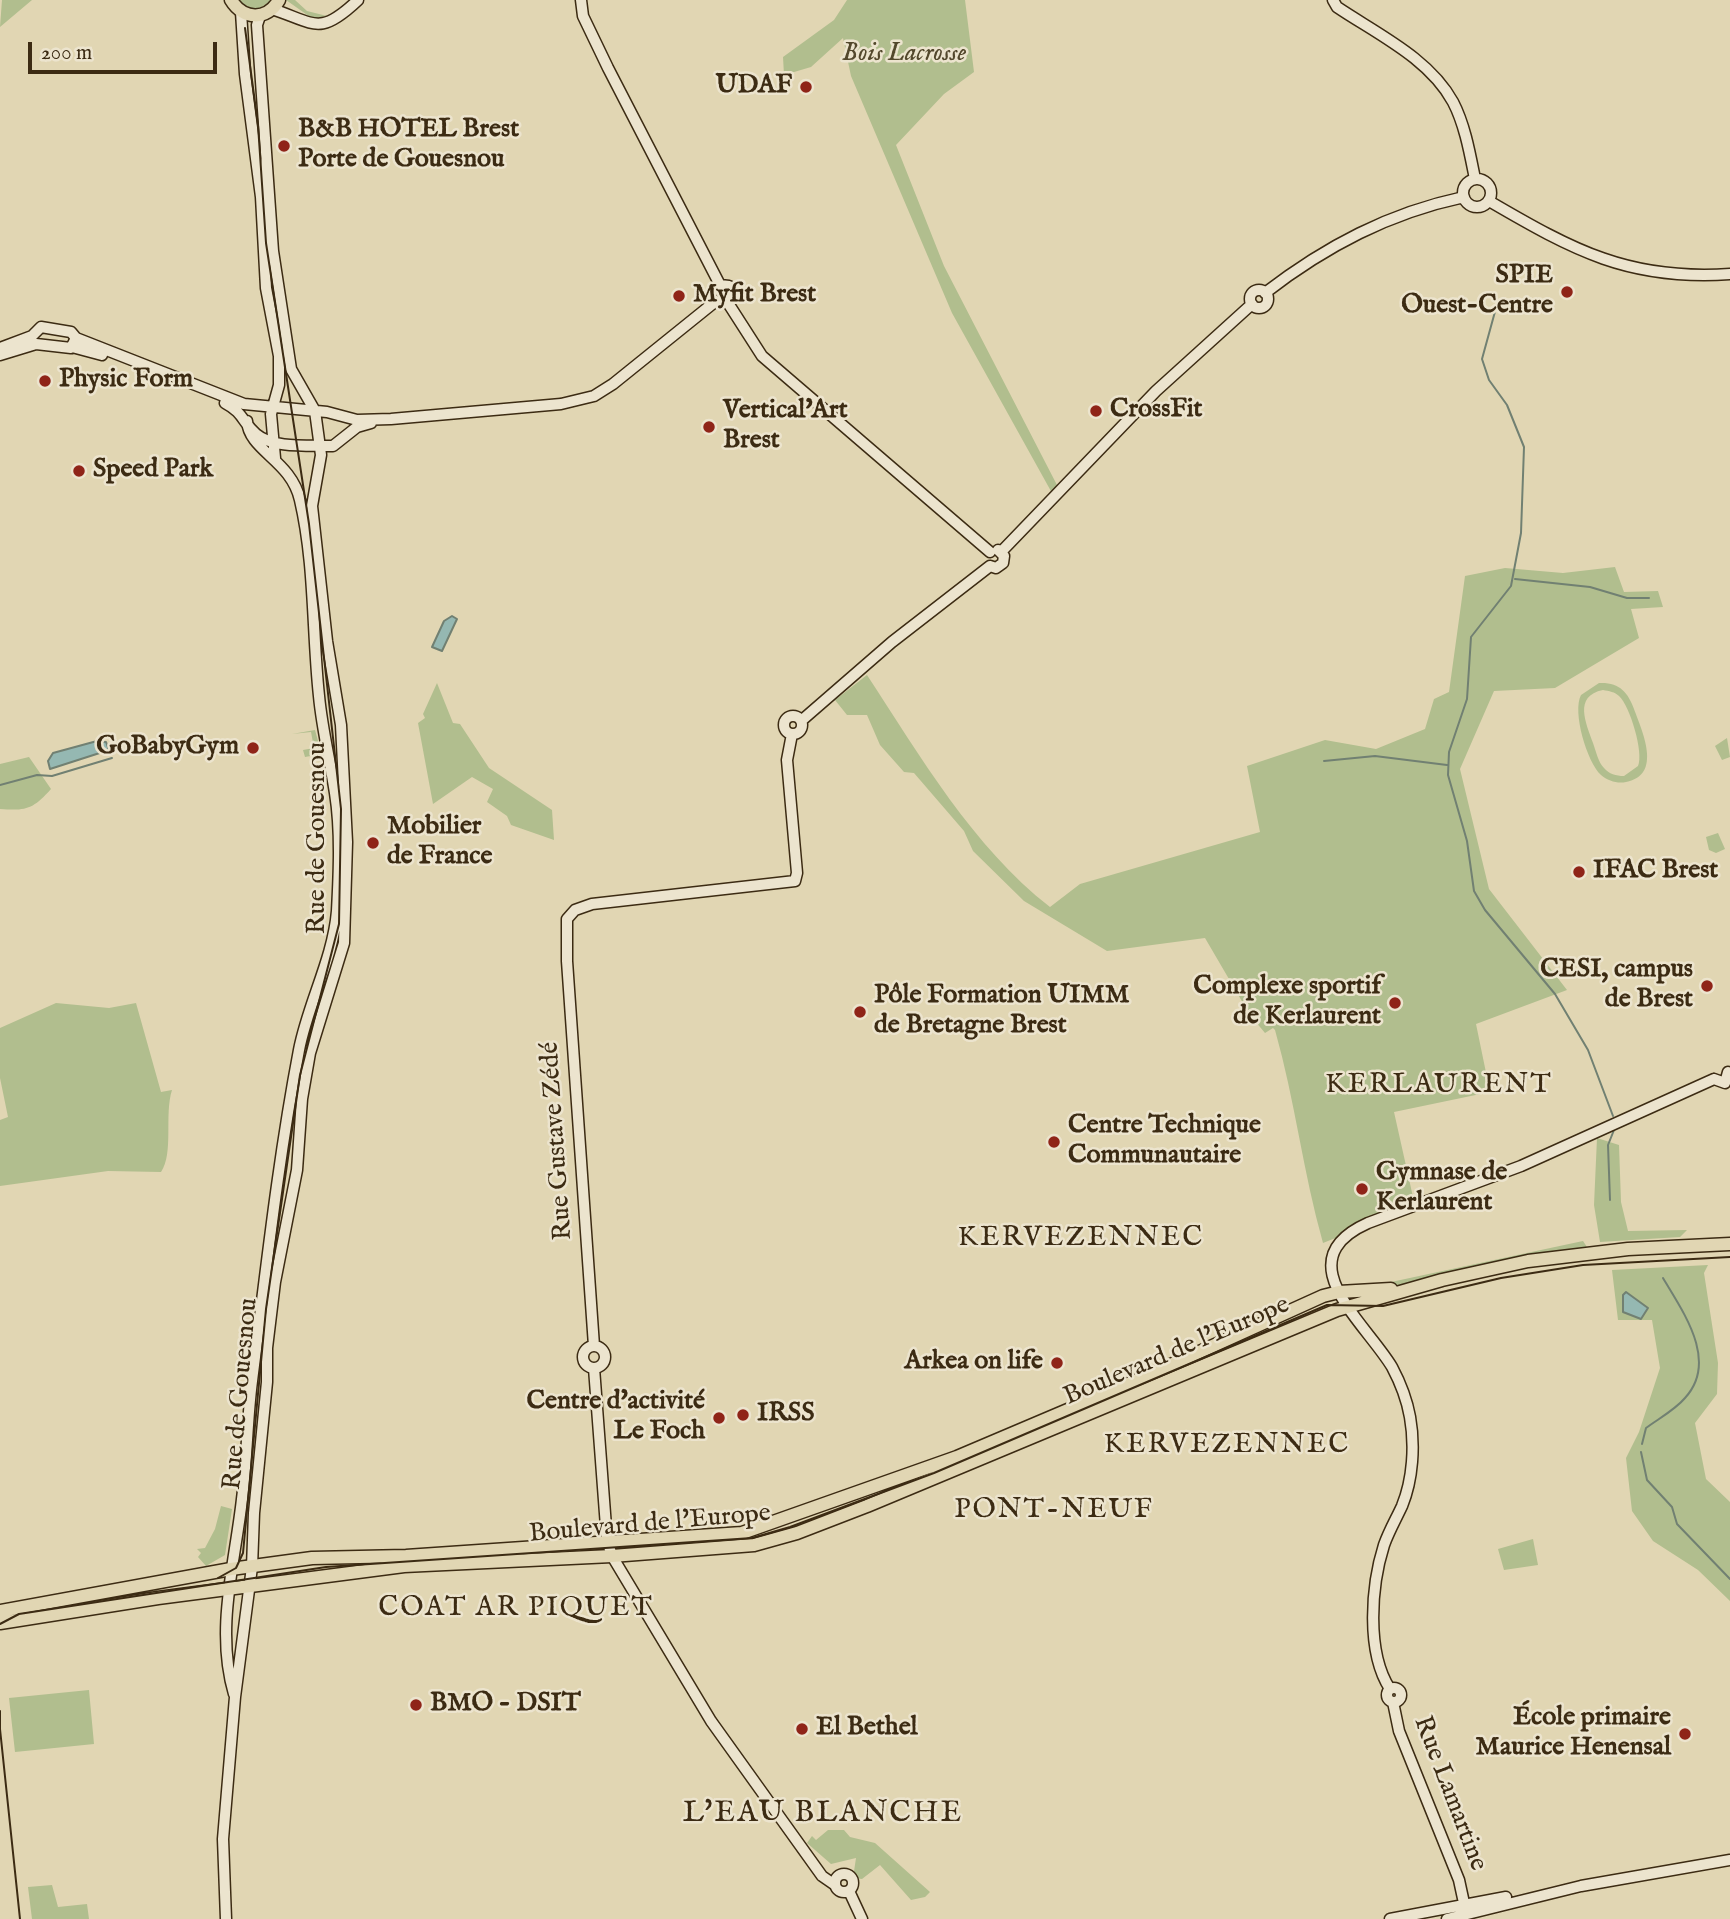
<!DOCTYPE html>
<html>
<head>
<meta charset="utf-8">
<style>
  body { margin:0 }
  #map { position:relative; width:1730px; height:1919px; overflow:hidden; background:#e1d6b3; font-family:"IM FELL English",serif }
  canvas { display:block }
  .scale { position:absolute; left:28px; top:42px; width:189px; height:32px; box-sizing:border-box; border:4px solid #3c2b13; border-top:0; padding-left:9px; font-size:21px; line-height:24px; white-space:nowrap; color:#3c2b13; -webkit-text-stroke:5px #ece4ce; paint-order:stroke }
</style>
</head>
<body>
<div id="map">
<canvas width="1730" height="1919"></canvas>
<div class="scale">200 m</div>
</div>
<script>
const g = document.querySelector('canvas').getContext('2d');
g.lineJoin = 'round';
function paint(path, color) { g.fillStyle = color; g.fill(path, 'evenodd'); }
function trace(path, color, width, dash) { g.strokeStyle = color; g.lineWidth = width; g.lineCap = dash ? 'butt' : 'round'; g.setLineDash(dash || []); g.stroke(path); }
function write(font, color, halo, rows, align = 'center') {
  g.font = font + ' "IM FELL English",serif'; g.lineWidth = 5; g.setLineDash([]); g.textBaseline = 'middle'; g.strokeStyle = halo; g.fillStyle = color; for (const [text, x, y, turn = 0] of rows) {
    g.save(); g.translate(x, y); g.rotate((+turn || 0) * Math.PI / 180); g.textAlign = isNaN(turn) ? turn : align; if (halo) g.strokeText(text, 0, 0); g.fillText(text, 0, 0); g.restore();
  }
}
paint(new Path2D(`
  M 2,0 L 32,0 L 0,27 Z
  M 238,0 L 272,0 L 257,10 L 244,6 Z
  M 286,0 L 295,0 L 307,11 L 327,16 L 313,19 Z
  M 847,0 L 965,0 L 974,72 L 944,94 L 896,145 L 944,266 L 1058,487 L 1052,493 L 952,313 L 851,76 L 843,38 L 811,67 L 784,75 L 783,57 L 834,20 Z
  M 1615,567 L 1624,592 L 1658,591 L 1663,607 L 1631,609 L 1639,638 L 1555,688 L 1494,691 L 1460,769 L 1489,889 L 1567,990 L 1476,1024 L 1490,1092 L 1394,1112 L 1415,1206 L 1323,1243 C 1303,1173 1295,1100 1275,1030 L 1273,1028 L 1265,1033 L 1250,1015 L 1205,938 L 1107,951 L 1024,901 L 973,851 L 964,831 L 914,773 L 904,772 L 880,745 L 867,715 L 847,715 L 835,700 L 867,675 C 920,756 973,847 1050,907 L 1080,884 L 1260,832 L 1247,766 L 1325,740 L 1376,749 L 1425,729 L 1434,699 L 1449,692 L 1465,576 L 1505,568 L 1563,573 Z
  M 437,683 L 453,723 L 460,724 L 489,768 L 552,810 L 554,840 L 511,825 L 507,816 L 487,802 L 493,789 L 472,777 L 433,804 L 418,723 L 425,718 L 423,714 Z
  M 1599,683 C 1619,682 1628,692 1634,709 C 1642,731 1663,775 1626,782 C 1618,784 1608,781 1601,775 C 1587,762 1572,712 1581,695 ZM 1603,690 C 1609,691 1615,692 1619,696 C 1630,706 1644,753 1638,766 L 1624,776 C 1616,776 1609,774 1604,768 C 1598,762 1596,751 1593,743 C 1586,723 1573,696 1603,690 Z
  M 315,730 L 318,741 L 316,755 L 305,757 L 303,750 L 314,748 L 311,732 L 292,734 Z
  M 1727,738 L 1730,757 L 1722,760 L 1715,746 Z
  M 29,757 L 51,789 C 33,809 27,811 0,809 L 0,764 Z
  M 1718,833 L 1725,849 L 1716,853 L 1709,850 L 1706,837 Z
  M 56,1003 L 109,1008 L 136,1003 L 161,1092 L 172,1090 C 164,1115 174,1153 161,1172 L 108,1171 L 0,1186 L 0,1120 L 8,1117 L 0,1078 L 0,1028 Z
  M 1597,1138 L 1619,1145 L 1621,1202 L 1628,1231 L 1687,1230 L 1680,1237 L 1600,1242 L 1594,1205 Z
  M 1583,1241 L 1587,1247 L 1454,1271 L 1393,1288 L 1363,1288 Z
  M 1708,1265 L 1704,1273 L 1718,1363 L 1717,1394 L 1695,1423 L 1706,1479 L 1730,1502 L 1730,1601 L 1698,1570 L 1653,1541 L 1632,1511 L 1626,1458 L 1639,1432 L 1660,1368 L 1652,1320 L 1618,1320 L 1612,1270 Z
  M 221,1506 L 232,1509 L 225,1555 L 206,1566 L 198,1557 L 201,1553 L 197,1549 L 205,1548 L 215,1529 Z
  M 1533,1539 L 1538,1565 L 1504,1570 L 1498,1549 Z
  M 89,1690 L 94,1744 L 15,1752 L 9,1698 Z
  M 828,1830 L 844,1830 L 850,1837 L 875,1843 L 930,1892 L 925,1897 L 911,1900 L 880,1865 L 862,1879 L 853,1878 L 856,1858 L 831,1864 L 807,1843 L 812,1836 L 816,1840 Z
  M 52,1885 L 58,1907 L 87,1904 L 89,1919 L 32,1919 L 28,1887 Z`), '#b1be8e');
const water = new Path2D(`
  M 452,616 L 457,619 L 442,651 L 432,647 L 444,621 Z
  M 97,741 L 106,742 L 109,750 L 50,769 L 48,761 L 53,753 Z
  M 1626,1292 L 1648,1308 L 1641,1319 L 1623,1312 L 1623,1295 Z`);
paint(water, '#95b8b2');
trace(water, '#718072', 2);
trace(new Path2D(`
  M 1496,308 L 1482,359 L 1489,380 L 1507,405 L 1524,447 L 1521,533 L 1511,586 L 1471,637 L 1467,699 L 1449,752 L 1448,775 L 1467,841 L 1474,891 L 1485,910 L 1555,994 L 1588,1050 L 1613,1116
  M 1515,579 L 1590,587 L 1627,598 L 1649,598
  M 1324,761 L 1375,756 L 1447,765
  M 0,785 L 37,775 L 52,776 L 112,758
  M 1610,1200 L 1608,1145 L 1614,1130
  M 1642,1444 L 1646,1428 C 1658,1419 1675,1410 1685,1398 C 1719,1361 1683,1312 1663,1278
  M 1641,1452 L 1647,1480 L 1672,1507 L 1677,1524 L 1730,1579`), '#718072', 2);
const secondary = new Path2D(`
  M 581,0 L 583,16 L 608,68 L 720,285
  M 1333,0 L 1337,7 C 1377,34 1429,58 1453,102 C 1465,125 1470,154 1475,179
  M 272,9 C 315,23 319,37 358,0
  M 241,12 L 245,74 L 261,197 L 266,288 L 279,356 L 279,385 L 271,414 L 275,458
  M1463 193a14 14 0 1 1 28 0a14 14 0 1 1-28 0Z
  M 1489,201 C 1573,250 1629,281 1730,274
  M 720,285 L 729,286 L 732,291 L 728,303
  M1250 299a9 9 0 1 1 18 0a9 9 0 1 1-18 0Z
  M 1265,293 C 1326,246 1389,213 1464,197
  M 728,303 L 762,356 L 990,552
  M 76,338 L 244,404 L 327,412 L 357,420 L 391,419 L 561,404 L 594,396 L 613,384 L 716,301
  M 72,347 L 102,355
  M 0,348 L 32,336 L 41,327 L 71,332 L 76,338 L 71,348 L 36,344 L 0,355
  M 225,403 C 244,413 242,422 256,434 C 273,449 311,445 333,446 L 357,427 L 371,423
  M 1001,552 L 1156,391 L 1252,304
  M 990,566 L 996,568 L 1003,563 L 1004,556 L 998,550
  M784 725a9 9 0 1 1 18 0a9 9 0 1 1-18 0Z
  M 801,721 L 892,642 L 990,566
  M 1714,1079 L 1725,1083 L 1728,1072
  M 594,1346 L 567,961 L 567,919 L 575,910 L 592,904 L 795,881 L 797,873 L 787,760 L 792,734
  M583 1357a11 11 0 1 1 22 0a11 11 0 1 1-22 0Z
  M 594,1368 L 607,1540 L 612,1556 L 711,1721 L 822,1876 L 835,1885
  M1387 1695a7 7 0 1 1 14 0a7 7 0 1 1-14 0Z
  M 1390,1689 C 1366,1652 1371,1586 1384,1545 C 1389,1531 1396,1519 1402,1506 C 1413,1479 1415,1445 1410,1417 C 1407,1400 1400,1382 1392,1367 C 1365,1322 1285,1260 1368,1223 L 1521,1166 L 1714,1079
  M 234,1694 C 215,1630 235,1563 242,1499 C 247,1460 247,1420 252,1381 C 266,1271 278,1160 299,1050 C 308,1003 333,959 337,911 C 339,873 341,831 335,793 C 330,760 322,729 319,696 C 312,631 315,564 300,500 C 291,460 249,451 247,421
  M 1393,1702 L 1399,1731 L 1459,1880 L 1464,1903 L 1461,1913
  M835 1883a9 9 0 1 1 18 0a9 9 0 1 1-18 0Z
  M 849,1891 L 862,1919
  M 226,1919 L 223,1839 L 235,1697 L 252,1567 L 254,1513 L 267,1382 L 267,1348 L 275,1282 L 297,1170 L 302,1099 L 310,1053 L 344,943 L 347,842 L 341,725 L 327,641 L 312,506 L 321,455 L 315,411 L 291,369 L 273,251 L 257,25 L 260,16
  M 1390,1919 L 1506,1897
  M 1447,1919 L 1581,1886 L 1730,1860`);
const primary = new Path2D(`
  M 231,0 C 243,20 267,21 279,0
  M 0,1611 L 231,1569 L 312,1558 L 406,1556 L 742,1533 L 957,1457 L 1122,1387 L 1323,1296 L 1339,1292 L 1391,1289
  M 0,1623 L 158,1598 L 404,1566 L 612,1556 L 754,1545 L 797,1533 L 867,1506 L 1337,1310 L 1442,1280 L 1528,1261 L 1628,1249 L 1730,1244`);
trace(secondary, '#3c2b13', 13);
trace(primary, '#3c2b13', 15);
trace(secondary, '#ece4ce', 10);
trace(primary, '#e1d6b3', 12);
trace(new Path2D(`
  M 218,1578 L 236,1568 L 243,1553 L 266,1309 L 300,1075 L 339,924 L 341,809 L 309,524 L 266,243 L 258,125 L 245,28
  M 0,1624 L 19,1614 L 326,1567 L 752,1538 L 790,1527 L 934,1473 L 1327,1305 L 1383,1306 L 1501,1278 L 1583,1265 L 1730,1257
  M 0,1711 L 0,1735
  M 0,1729 L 20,1919`), '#3c2b13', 2);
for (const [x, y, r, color] of [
  [806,87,7,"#8f2418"],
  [284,146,7,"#8f2418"],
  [1567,292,7,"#8f2418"],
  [679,296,7,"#8f2418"],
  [45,381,7,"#8f2418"],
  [1096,411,7,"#8f2418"],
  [709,427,7,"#8f2418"],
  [79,471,7,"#8f2418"],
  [253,748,7,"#8f2418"],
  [373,843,7,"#8f2418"],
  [1579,872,7,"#8f2418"],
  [1707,986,7,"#8f2418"],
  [1395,1003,7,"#8f2418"],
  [860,1012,7,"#8f2418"],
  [1054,1142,7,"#8f2418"],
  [1362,1189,7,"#8f2418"],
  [1057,1363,7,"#8f2418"],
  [743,1415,7,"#8f2418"],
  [719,1418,7,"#8f2418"],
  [416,1705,7,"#8f2418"],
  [802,1729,7,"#8f2418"],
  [1685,1734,7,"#8f2418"]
]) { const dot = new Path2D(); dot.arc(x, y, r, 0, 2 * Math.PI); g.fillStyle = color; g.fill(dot); trace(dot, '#ece4ce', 2.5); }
write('italic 26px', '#53482c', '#ece4ce', [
  ["Bois Lacrosse",904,55]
]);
write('bold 26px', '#3c2b13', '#ece4ce', [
  ["UDAF",792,87,"right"],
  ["B&B HOTEL Brest",298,131],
  ["Porte de Gouesnou",298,161],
  ["SPIE",1553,277,"right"],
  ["Ouest-Centre",1553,307,"right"],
  ["Myfit Brest",693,296],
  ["Physic Form",59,381],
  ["CrossFit",1110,411],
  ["Vertical'Art",723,412],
  ["Brest",723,442],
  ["Speed Park",93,471],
  ["GoBabyGym",239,748,"right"],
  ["Mobilier",387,828],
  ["de France",387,858],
  ["IFAC Brest",1593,872],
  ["CESI, campus",1693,971,"right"],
  ["de Brest",1693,1001,"right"],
  ["Complexe sportif",1381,988,"right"],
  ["de Kerlaurent",1381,1018,"right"],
  ["Pôle Formation UIMM",874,997],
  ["de Bretagne Brest",874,1027],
  ["Centre Technique",1068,1127],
  ["Communautaire",1068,1157],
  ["Gymnase de",1376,1174],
  ["Kerlaurent",1376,1204],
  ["Arkea on life",1043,1363,"right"],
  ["Centre d'activité",705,1403,"right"],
  ["Le Foch",705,1433,"right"],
  ["IRSS",757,1415],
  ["BMO - DSIT",430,1705],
  ["École primaire",1671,1719,"right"],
  ["Maurice Henensal",1671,1749,"right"],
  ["El Bethel",816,1729]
], 'left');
write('26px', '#3c2b13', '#ece4ce', [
  ["Rue de Gouesnou",319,838,-90],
  ["Rue Gustave Zédé",558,1141,-94],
  ["Boulevard de l'Europe",1177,1352,-23],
  ["Rue de Gouesnou",242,1394,-85],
  ["Boulevard de l'Europe",650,1525,-5],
  ["Rue Lamartine",1449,1794,69]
]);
g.letterSpacing = '2px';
write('28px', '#3c2b13', '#ece4ce', [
  ["KERLAURENT",1439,1086],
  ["KERVEZENNEC",1081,1239],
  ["KERVEZENNEC",1227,1446],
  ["PONT-NEUF",1054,1511],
  ["COAT AR PIQUET",516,1609]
]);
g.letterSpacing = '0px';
g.letterSpacing = '2px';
write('30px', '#3c2b13', '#ece4ce', [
  ["L'EAU BLANCHE",823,1815]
]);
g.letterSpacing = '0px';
</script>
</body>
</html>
